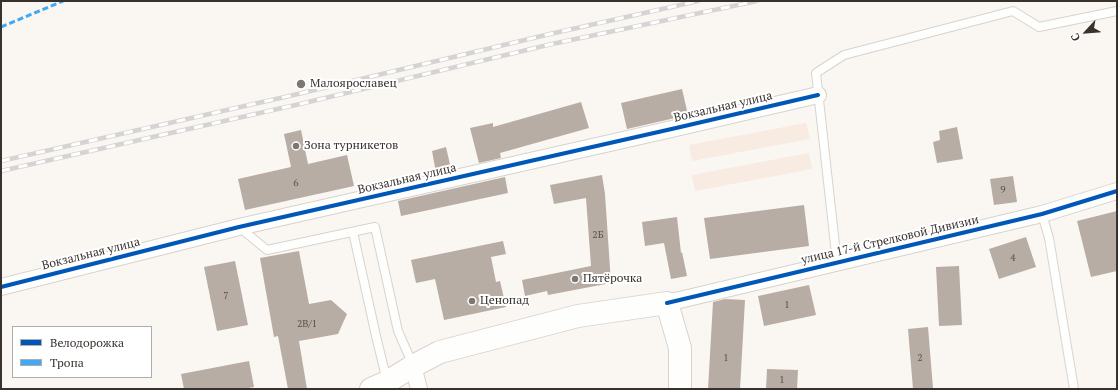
<!DOCTYPE html>
<html>
<head>
<meta charset="utf-8">
<style>
  body { margin:0 }
  #map { position:relative; width:1118px; height:390px; overflow:hidden; background:#faf6f2; font-family:"PT Serif",serif }
  canvas { display:block }
  .frame { position:absolute; inset:0; border:2px solid #38322e; pointer-events:none }
  .legend { position:absolute; left:12px; top:326px; width:140px; height:52px; box-sizing:border-box; background:#fff; border:1px solid #afadab; margin:0; padding:5px 7px; list-style:none; font-size:12px; color:#38322e }
  .legend li { display:flex; align-items:center; gap:8px; height:20px }
  .legend b { width:20px; border:1px solid #afadab }
  .north { position:absolute; left:1066px; top:12px; width:40px; height:40px; -webkit-text-stroke:3px #fff; paint-order:stroke; rotate:244deg; font-size:11px; font-weight:700; line-height:16px; text-align:center; color:#38322e }
  .north::after { content:''; display:block; margin:auto; width:14px; height:18px; background:#38322e; clip-path:polygon(50% 0,100% 100%,50% 72%,0 100%) }
</style>
</head>
<body>
<div id="map">
<canvas width="1118" height="390"></canvas>
<div class="frame"></div>
<ul class="legend">
<li><b style="height:5px;background:#0057b8"></b>Велодорожка</li>
<li><b style="height:5px;background:#3fa9f5"></b>Тропа</li>
</ul>
<div class="north">С</div>
</div>
<script>
const g = document.querySelector('canvas').getContext('2d');
g.lineJoin = 'round';
function paint(path, color) { g.fillStyle = color; g.fill(path, 'evenodd'); }
function trace(path, color, width, dash) { g.strokeStyle = color; g.lineWidth = width; g.lineCap = dash ? 'butt' : 'round'; g.setLineDash(dash || []); g.stroke(path); }
function write(font, color, halo, rows, align = 'center') {
  g.font = font + ' "PT Serif",serif'; g.lineWidth = 4; g.setLineDash([]); g.textBaseline = 'middle'; g.strokeStyle = halo; g.fillStyle = color; for (const [text, x, y, turn = 0] of rows) {
    g.save(); g.translate(x, y); g.rotate((+turn || 0) * Math.PI / 180); g.textAlign = isNaN(turn) ? turn : align; if (halo) g.strokeText(text, 0, 0); g.fillText(text, 0, 0); g.restore();
  }
}
paint(new Path2D(`
  M 806,123 L 810,139 L 692,161 L 689,145 Z
  M 809,153 L 812,169 L 695,191 L 692,175 Z`), '#f7ebe2');
paint(new Path2D(`
  M 682,89 L 688,115 L 627,129 L 621,103 Z
  M 581,102 L 589,128 L 500,153 L 501,158 L 479,163 L 470,128 L 493,123 L 493,127 Z
  M 957,127 L 963,159 L 937,163 L 933,142 L 940,140 L 939,131 Z
  M 301,130 L 308,164 L 347,155 L 354,186 L 245,210 L 238,179 L 291,167 L 284,134 Z
  M 446,147 L 451,169 L 436,173 L 432,151 Z
  M 602,175 L 605,194 L 611,283 L 548,295 L 547,291 L 525,296 L 522,280 L 591,266 L 586,198 L 554,204 L 550,185 Z
  M 1013,176 L 1017,202 L 994,205 L 990,179 Z
  M 505,177 L 508,193 L 401,216 L 398,201 Z
  M 804,205 L 809,246 L 710,259 L 704,218 Z
  M 1117,211 L 1117,271 L 1091,277 L 1077,221 Z
  M 677,217 L 681,253 L 682,252 L 687,276 L 671,279 L 664,243 L 645,246 L 642,222 Z
  M 1026,237 L 1036,267 L 999,279 L 989,249 Z
  M 503,241 L 506,254 L 491,257 L 496,282 L 500,281 L 506,307 L 444,320 L 435,279 L 416,283 L 411,260 Z
  M 299,251 L 309,304 L 331,300 L 347,314 L 338,334 L 299,341 L 307,389 L 288,389 L 278,336 L 274,337 L 260,258 Z
  M 235,261 L 248,325 L 217,331 L 204,267 Z
  M 959,266 L 962,325 L 939,326 L 936,267 Z
  M 809,285 L 816,315 L 764,326 L 758,296 Z
  M 725,299 L 745,300 L 740,389 L 708,389 L 713,302 Z
  M 928,327 L 933,388 L 913,389 L 908,329 Z
  M 249,361 L 254,387 L 243,389 L 184,389 L 181,374 Z
  M 767,369 L 798,370 L 797,389 L 766,389 Z`), '#b7ada5');
const service = new Path2D(`
  M 1042,214 L 1049,238 L 1074,389
  M 239,227 L 267,250 L 375,227 L 398,331 L 413,365
  M 353,232 L 376,336 L 387,381
  M 837,263 L 816,73 L 844,55 L 1013,11 L 1039,27 L 1117,11`);
const minor = new Path2D(`
  M 1,287 L 239,227 L 676,128 L 818,95
  M 667,303 L 1042,214 L 1117,191
  M 413,366 L 419,389`);
const secondary = new Path2D(`
  M 371,389 L 387,382 L 413,366 L 440,352 L 578,316 L 667,303 L 680,348 L 680,389`);
trace(service, '#d8d3cf', 10);
trace(minor, '#d8d3cf', 18);
trace(secondary, '#d8d3cf', 24);
trace(service, '#fefefd', 8);
trace(minor, '#fefefd', 16);
trace(secondary, '#fefefd', 22);
const rail = new Path2D(`
  M 1,161 L 298,94 L 550,34 L 698,1
  M 1,171 L 300,104 L 552,44 L 757,1`);
trace(rail, '#d5d4d3', 4.5);
trace(rail, '#fff', 3, [9]);
trace(new Path2D(`
  M 1,27 L 63,1`), '#3fa9f5', 3, [6, 3]);
trace(new Path2D(`
  M 1,287 L 239,227 L 676,128 L 818,95
  M 667,303 L 1042,214 L 1117,191`), '#0057b8', 4);
for (const [x, y, r, color] of [
  [301,84,5,"#7c7773"],
  [296,146,4,"#7c7773"],
  [575,279,4,"#7c7773"],
  [472,301,4,"#7c7773"]
]) { const dot = new Path2D(); dot.arc(x, y, r, 0, 2 * Math.PI); g.fillStyle = color; g.fill(dot); trace(dot, '#fff', 1.5); }
write('10px', '#58514c', null, [
  ["6",296,183],
  ["9",1003,190],
  ["2Б",598,235],
  ["4",1013,258],
  ["7",226,296],
  ["1",787,305],
  ["2В/1",307,324],
  ["1",726,358],
  ["2",920,358],
  ["1",782,380]
]);
write('12px', '#38322e', '#fff', [
  ["Малоярославец",310,84],
  ["Зона турникетов",304,146],
  ["Пятёрочка",583,279],
  ["Ценопад",480,301]
], 'left');
write('12px', '#38322e', '#fff', [
  ["Вокзальная улица",723,107,-13],
  ["Вокзальная улица",407,179,-13],
  ["улица 17-й Стрелковой Дивизии",890,240,-13],
  ["Вокзальная улица",91,254,-14]
]);
</script>
</body>
</html>
